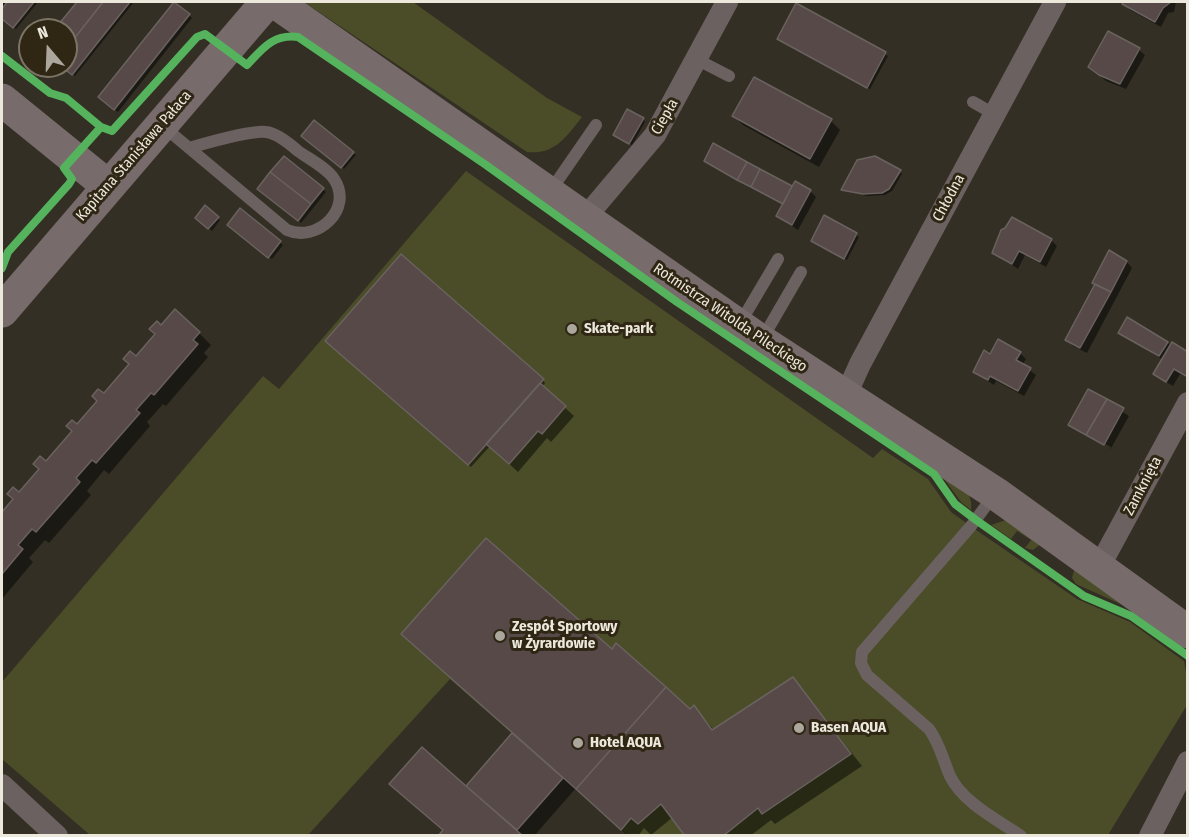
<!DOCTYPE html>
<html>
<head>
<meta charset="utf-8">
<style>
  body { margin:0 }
  #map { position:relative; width:1189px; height:837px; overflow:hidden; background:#342f24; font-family:"Fira Sans Condensed",sans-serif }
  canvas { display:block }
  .frame { position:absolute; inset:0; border:3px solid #ede8dc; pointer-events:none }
  .north { position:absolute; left:18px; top:18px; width:60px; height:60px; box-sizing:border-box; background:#2f2714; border:2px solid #7b7464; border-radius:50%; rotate:341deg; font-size:16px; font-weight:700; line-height:24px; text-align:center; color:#ede8dc }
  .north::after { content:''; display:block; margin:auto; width:21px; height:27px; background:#aca79c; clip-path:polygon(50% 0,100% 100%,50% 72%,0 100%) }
</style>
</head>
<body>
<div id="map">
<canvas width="1189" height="837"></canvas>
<div class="frame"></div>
<div class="north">N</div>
</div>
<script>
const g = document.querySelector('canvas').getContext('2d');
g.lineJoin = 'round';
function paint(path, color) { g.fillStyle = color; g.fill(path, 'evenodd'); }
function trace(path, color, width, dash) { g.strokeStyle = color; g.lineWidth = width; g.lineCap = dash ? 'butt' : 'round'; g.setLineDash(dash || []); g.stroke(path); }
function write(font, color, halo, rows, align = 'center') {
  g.font = font + ' "Fira Sans Condensed",sans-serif'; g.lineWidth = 6; g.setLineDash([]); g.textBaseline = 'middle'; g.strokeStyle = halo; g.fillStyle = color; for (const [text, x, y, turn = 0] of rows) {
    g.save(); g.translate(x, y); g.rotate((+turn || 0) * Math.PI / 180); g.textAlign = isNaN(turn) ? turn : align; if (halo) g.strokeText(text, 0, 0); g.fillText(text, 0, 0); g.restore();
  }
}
paint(new Path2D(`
  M 304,2 L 413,2 L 547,98 L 582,117 C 566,137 555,155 527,152 Z
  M 466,171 L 873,458 L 882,449 L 928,479 L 951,512 L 979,532 L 1077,599 L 1130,622 L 1184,661 L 1187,678 L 1187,705 L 1108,835 L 628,835 L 450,679 L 308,835 L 90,835 L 2,759 L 2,682 L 263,376 L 279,389 Z
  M 937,469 C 953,480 974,488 971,510 L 961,502 Z
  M 1006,520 L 1042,543 L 1033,550 L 1025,548 L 1031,540 L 1017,531 L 1011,539 L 991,525 Z
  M 1075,567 L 1134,610 L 1076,584 L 1072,578 Z`), '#4a4d28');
paint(new Path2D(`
  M 2,2 L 38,2 L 16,29 L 2,18 Z
  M 79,2 L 134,2 L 75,76 L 62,66 L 66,66 L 66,30 L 56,30 Z
  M 1125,2 L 1176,2 L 1174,12 L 1168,13 L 1161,27 L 1130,10 L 1124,4 Z
  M 174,3 L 192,18 L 118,112 L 102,99 Z
  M 797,5 L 888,56 L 870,89 L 781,41 Z
  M 1139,50 L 1145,55 L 1126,89 L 1106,81 L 1096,72 Z
  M 734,116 L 831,121 L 840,130 L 819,167 L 743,125 Z
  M 643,119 L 645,122 L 632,145 L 617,137 Z
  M 305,138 L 353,153 L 356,155 L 344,169 Z
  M 714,145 L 792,187 L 810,191 L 816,197 L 798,230 L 778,216 L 784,205 L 706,161 Z
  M 284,158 L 326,192 L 301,223 L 262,191 Z
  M 900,171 L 902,174 L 892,191 L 885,195 L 867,196 L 843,189 Z
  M 205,208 L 220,220 L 212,231 L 197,218 Z
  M 241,210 L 283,245 L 272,259 L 232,227 Z
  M 825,217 L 859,237 L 847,260 L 813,241 Z
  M 1051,240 L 1057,246 L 1046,267 L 1025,255 L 1018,269 L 994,252 Z
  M 1127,262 L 1132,268 L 1087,353 L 1073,346 L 1067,340 Z
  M 161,327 L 199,333 L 211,345 L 204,353 L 208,357 L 166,406 L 163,404 L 147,422 L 150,426 L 109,474 L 104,470 L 87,491 L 91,495 L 49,543 L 45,540 L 29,558 L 33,562 L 2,599 L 2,515 Z
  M 1120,332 L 1167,343 L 1188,353 L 1188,378 L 1180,374 L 1173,386 L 1161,379 L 1155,373 L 1163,360 Z
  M 327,341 L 543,380 L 545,383 L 542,387 L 574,416 L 551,442 L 547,438 L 518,472 L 490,446 L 471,467 Z
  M 1020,353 L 1026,359 L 1022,365 L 1036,375 L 1024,396 L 996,381 L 994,385 L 974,372 L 990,356 Z
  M 1089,391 L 1129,416 L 1110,450 L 1111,447 L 1070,425 Z
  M 403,634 L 612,651 L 690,712 L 694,707 L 714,730 L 793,679 L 862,766 L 775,824 L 771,820 L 750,836 L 687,836 L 673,817 L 651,835 L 644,828 L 638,836 L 628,836 L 576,788 L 534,836 L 522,836 L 486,802 L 484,804 L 466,788 L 513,734 Z`), '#0007');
const building = new Path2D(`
  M 7,2 L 34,2 L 13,28 L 2,19 L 2,9 Z
  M 77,2 L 103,2 L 66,49 L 66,30 L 54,30 Z
  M 103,2 L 130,2 L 72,75 L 61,66 L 66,66 L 66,49 Z
  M 174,2 L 190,14 L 114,110 L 98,97 Z
  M 1124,2 L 1171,2 L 1163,8 L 1155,22 L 1122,4 Z
  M 796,3 L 886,52 L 867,88 L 777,39 Z
  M 1108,31 L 1140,48 L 1120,84 L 1099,75 L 1088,67 Z
  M 754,77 L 832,119 L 810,159 L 732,116 Z
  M 627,109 L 644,118 L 629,144 L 613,135 Z
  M 314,120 L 354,152 L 341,168 L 301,136 Z
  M 713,143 L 747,162 L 737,180 L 704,161 Z
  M 284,156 L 324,188 L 311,204 L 270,172 Z
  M 875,156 L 901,170 L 889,189 L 882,193 L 863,194 L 841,190 L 857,160 Z
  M 747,162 L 760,169 L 751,187 L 737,180 Z
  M 760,169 L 792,186 L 783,204 L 751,187 Z
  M 270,172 L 311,204 L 298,221 L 257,189 Z
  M 795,181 L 811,190 L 792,225 L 776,216 Z
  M 205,205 L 219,217 L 208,229 L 195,218 Z
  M 240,208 L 281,241 L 268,258 L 227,225 Z
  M 824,215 L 857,233 L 844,259 L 811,241 Z
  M 1012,217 L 1052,239 L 1040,262 L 1019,251 L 1012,264 L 992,253 L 1001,230 L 1005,228 Z
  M 1109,250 L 1127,261 L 1111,292 L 1092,283 Z
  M 401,254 L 544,379 L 468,465 L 325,341 Z
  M 1095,284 L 1111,292 L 1080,348 L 1065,340 Z
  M 175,309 L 200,332 L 193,340 L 198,344 L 154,395 L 151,393 L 136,410 L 140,413 L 96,463 L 92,460 L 76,478 L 80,482 L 36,532 L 32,529 L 18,545 L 23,549 L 2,574 L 2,512 L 13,499 L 7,494 L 13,487 L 19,492 L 39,469 L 33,464 L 40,456 L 46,461 L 72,431 L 66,426 L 72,420 L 77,424 L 97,401 L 92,396 L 98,389 L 104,393 L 129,364 L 123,359 L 130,351 L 136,356 L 155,334 L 149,329 L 157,321 L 161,325 Z
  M 1127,317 L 1168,342 L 1159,356 L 1118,333 Z
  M 998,339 L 1021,352 L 1016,360 L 1031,368 L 1018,391 L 990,376 L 988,380 L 973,372 L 984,350 L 990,354 Z
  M 1172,342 L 1188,352 L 1188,374 L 1186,376 L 1174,369 L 1166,382 L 1153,374 Z
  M 540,383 L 566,406 L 542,434 L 538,431 L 509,464 L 486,444 Z
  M 1088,389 L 1107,399 L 1086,435 L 1068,425 Z
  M 1107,399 L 1124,408 L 1104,445 L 1086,435 Z
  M 486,538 L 612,649 L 616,643 L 666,687 L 576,789 L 401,634 Z
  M 793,677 L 851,754 L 762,814 L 758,808 L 723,836 L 685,836 L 661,804 L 638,824 L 631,818 L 621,830 L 576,789 L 666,687 L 690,709 L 694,705 L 712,730 Z
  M 512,733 L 563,778 L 517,830 L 466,786 Z
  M 422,747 L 466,786 L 523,836 L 438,836 L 443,830 L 389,784 Z`);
paint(building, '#564948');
trace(building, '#6a625f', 1.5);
trace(new Path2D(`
  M 696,59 L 729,76
  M 973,102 L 994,114
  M 164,127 L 287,230 C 317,243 354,209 334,179 C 327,168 309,159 298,151 C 290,144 277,133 266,132 C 250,130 207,143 189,148
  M 549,193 L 596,125
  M 739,325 L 778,259
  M 761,341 L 801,272
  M 994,495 L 971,526 L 862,652 L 861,663 L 867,675 L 929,729 C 940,744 943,760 950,776 C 963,803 998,820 1021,836`), '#6b6161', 12);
trace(new Path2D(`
  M 584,219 L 655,135 L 727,2
  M 846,395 L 860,364 L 1055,2
  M 1098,569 L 1188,403
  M 2,785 L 57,836
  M 1150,836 L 1188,762`), '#6b6161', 22);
trace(new Path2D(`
  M 275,2 L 761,341 L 995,493 L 1188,632
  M 2,100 L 108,186
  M 2,311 L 267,2`), '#776b6b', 33);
trace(new Path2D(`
  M 2,56 L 50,93 L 66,98 L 101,127 L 112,131 L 197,37 L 205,34 L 247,65 C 263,48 273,34 298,37 L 486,165 L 677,302 L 934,474 L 955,504 L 976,520 L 1084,596 L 1131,616 L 1188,656
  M 2,268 L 8,252 L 69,184 L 72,179 L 64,168 L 101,127`), '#56b35d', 8);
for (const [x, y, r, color] of [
  [572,329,6,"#aca79c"],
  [500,636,6,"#aca79c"],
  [799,728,6,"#aca79c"],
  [578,743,6,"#aca79c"]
]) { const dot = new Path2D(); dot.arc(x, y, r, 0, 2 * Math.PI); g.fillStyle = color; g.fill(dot); trace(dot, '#2f2714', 2); }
write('15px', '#ede8dc', '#2f2714', [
  ["Ciepła",665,117,-60],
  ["Kapitana Stanisława Pałaca",134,156,-49],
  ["Chłodna",949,198,-62],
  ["Rotmistrza Witolda Pileckiego",730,318,34],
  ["Zamknięta",1143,486,-62]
]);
write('bold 15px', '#ede8dc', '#2f2714', [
  ["Skate-park",584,329],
  ["Zespół Sportowy",512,627],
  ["w Żyrardowie",512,644],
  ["Basen AQUA",811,728],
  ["Hotel AQUA",590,743]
], 'left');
</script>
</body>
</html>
